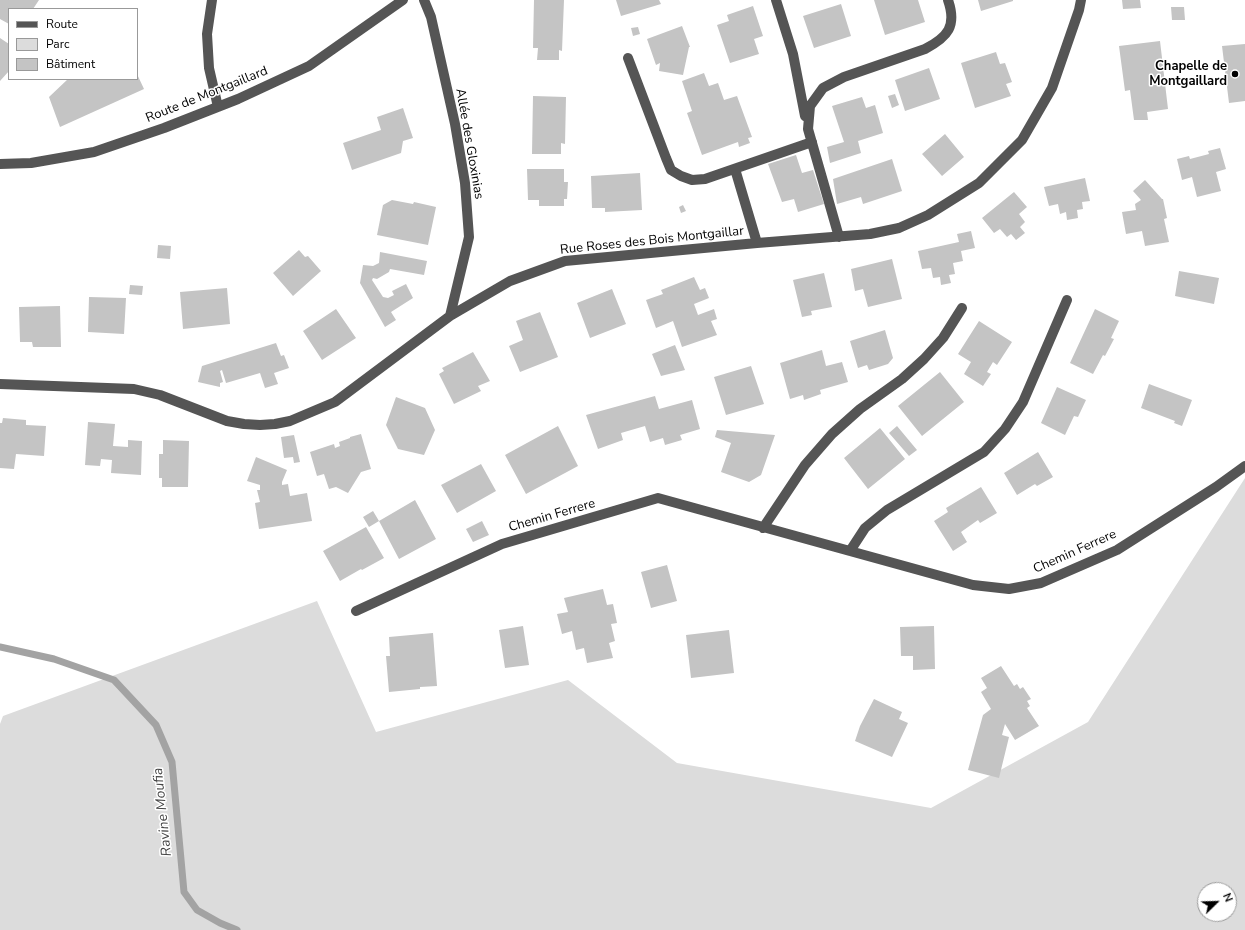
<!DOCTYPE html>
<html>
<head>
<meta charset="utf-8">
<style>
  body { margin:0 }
  #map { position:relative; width:1245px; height:930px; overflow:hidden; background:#fff; font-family:"Nunito Sans",sans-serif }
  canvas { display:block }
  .legend { position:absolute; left:8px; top:8px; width:130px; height:72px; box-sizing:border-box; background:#fff; border:1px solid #999; margin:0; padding:5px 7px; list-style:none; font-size:12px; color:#000 }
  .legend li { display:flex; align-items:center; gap:8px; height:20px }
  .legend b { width:20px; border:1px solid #999 }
  .north { position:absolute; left:1197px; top:882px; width:40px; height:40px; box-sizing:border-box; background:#fff; border:1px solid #999; border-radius:50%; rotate:67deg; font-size:11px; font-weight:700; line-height:16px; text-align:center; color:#000 }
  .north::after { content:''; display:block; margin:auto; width:14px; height:18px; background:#000; clip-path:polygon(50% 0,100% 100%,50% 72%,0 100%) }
</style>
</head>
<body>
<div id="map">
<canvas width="1245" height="930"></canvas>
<ul class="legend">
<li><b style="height:5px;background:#555"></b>Route</li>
<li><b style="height:11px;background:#dcdcdc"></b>Parc</li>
<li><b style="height:11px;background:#c4c4c4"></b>Bâtiment</li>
</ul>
<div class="north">N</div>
</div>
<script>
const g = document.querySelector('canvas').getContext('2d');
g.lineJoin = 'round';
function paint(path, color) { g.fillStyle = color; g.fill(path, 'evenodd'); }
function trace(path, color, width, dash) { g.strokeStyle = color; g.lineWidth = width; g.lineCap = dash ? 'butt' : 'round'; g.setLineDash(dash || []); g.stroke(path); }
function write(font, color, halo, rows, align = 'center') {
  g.font = font + ' "Nunito Sans",sans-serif'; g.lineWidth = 3; g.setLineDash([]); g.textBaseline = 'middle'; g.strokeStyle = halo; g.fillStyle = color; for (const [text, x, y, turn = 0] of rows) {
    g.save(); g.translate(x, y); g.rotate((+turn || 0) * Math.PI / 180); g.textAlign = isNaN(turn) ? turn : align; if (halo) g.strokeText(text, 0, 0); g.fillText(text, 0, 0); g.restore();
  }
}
paint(new Path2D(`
  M 1245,478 L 1245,930 L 0,930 L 0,724 L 3,716 L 317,601 L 376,732 L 568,680 L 677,763 L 931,808 L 1088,722 ZM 1205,890 L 1229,890 L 1229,914 L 1205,914 Z`), '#dcdcdc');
trace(new Path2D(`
  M 0,647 L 54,659 L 114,680 L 156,725 L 172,762 L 184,892 L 197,910 L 220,923 L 237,930`), '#a3a3a3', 7);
paint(new Path2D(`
  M 0,0 L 39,0 L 33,9 L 9,9 L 9,24 L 0,19 Z
  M 534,0 L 564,0 L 562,51 L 559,50 L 559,60 L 537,60 L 538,48 L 533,48 Z
  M 616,0 L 659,0 L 661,4 L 621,16 Z
  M 874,0 L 918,0 L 925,22 L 885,35 Z
  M 978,0 L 1013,0 L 1013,1 L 981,11 Z
  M 1122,0 L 1140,0 L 1141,8 L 1123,9 Z
  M 841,4 L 851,36 L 814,48 L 803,16 Z
  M 753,6 L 763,36 L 754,39 L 759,54 L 730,63 L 717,25 L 729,21 L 727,15 Z
  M 1171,7 L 1184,7 L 1185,20 L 1172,20 Z
  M 682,26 L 690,47 L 689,47 L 683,75 L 659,71 L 660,63 L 656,65 L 647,39 Z
  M 638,27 L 640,34 L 633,36 L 631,28 Z
  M 0,38 L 9,44 L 9,71 L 0,81 Z
  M 1160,41 L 1168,109 L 1147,112 L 1148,120 L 1134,120 L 1130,90 L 1125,91 L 1119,46 Z
  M 1245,44 L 1245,101 L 1229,103 L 1222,46 Z
  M 996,52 L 1000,64 L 1005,63 L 1012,82 L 1006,84 L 1011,96 L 975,108 L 961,63 Z
  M 929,68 L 940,99 L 905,111 L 895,80 Z
  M 704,73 L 709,86 L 718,83 L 724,100 L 737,96 L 752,137 L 748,138 L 750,143 L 739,147 L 738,142 L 702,155 L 687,113 L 692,111 L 682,81 Z
  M 137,74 L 144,89 L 60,127 L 49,97 L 68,79 L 137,79 Z
  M 895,94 L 899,105 L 892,108 L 888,96 Z
  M 533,96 L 566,97 L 565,144 L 561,143 L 561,154 L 532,154 Z
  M 862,97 L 866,108 L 875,105 L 883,133 L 858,141 L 861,153 L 830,163 L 827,147 L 844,142 L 832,106 Z
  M 403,108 L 413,138 L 403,141 L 401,153 L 352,170 L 343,143 L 381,130 L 377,117 Z
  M 945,134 L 964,157 L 942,176 L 922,154 Z
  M 1220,148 L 1226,169 L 1216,172 L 1221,191 L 1197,197 L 1192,177 L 1182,180 L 1177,159 L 1189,156 L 1190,159 L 1209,154 L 1208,151 Z
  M 796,155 L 802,173 L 813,170 L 824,204 L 798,212 L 794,199 L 782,202 L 768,164 Z
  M 892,159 L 902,191 L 863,204 L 861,197 L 837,204 L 833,179 Z
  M 527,169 L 564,169 L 564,182 L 568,182 L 567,199 L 564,199 L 564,206 L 539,206 L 539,200 L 528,200 Z
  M 640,173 L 642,210 L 605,212 L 605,208 L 592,208 L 591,176 Z
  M 1085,178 L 1090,201 L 1082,202 L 1083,209 L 1077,210 L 1078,218 L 1067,220 L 1066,212 L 1060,214 L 1058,204 L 1049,206 L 1044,187 Z
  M 1145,180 L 1162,199 L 1163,199 L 1167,218 L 1164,219 L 1169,242 L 1145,246 L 1142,231 L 1126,234 L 1122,212 L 1136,210 L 1135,204 L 1141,200 L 1133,191 Z
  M 1014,192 L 1027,207 L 1019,214 L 1025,222 L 1020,227 L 1025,233 L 1016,240 L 1011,234 L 1007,237 L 1000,229 L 994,233 L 982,218 Z
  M 392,200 L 413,204 L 414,202 L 436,207 L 428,245 L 377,235 L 383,205 Z
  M 683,205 L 686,211 L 681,213 L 679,207 Z
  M 971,231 L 975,248 L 961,251 L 963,261 L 953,263 L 955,274 L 949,275 L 951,283 L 941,285 L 940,277 L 933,278 L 931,268 L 922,269 L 918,251 L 959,242 L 957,234 Z
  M 158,245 L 171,246 L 170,259 L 157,258 Z
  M 299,250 L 305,257 L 308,256 L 321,271 L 293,296 L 273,273 Z
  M 380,252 L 427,261 L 424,275 L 390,269 L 389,272 L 377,279 L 373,278 L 372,280 L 383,297 L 388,298 L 394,295 L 392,291 L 406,284 L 413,298 L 391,312 L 396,320 L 385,327 L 360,283 L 363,265 L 373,266 L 379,263 Z
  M 892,259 L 902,299 L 868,307 L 863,289 L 855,291 L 851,269 Z
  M 1179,271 L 1219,278 L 1214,304 L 1175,296 Z
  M 824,273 L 832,307 L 811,311 L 812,315 L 802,317 L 793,280 Z
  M 694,277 L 700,290 L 705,288 L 709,298 L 694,304 L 698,315 L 714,309 L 717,319 L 711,321 L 717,335 L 682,347 L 673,321 L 656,328 L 646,300 L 663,294 L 661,290 Z
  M 130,285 L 143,286 L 142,295 L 129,294 Z
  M 227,288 L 230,324 L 183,329 L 180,292 Z
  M 612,289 L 626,324 L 590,338 L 577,303 Z
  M 89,297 L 126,298 L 124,334 L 88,332 Z
  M 60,306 L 61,347 L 33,347 L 32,342 L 20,342 L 19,307 Z
  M 336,309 L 356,338 L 322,360 L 303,331 Z
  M 1095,309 L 1119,321 L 1111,338 L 1114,339 L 1105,356 L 1103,355 L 1093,374 L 1070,363 Z
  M 540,312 L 558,357 L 520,372 L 509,346 L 523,340 L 516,321 Z
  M 979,321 L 1012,342 L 997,365 L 993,362 L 987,372 L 991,374 L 983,386 L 964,374 L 971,362 L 958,354 Z
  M 885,330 L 893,358 L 888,364 L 869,370 L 867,365 L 858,368 L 850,341 Z
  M 276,343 L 281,356 L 284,355 L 289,368 L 274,373 L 278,384 L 265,388 L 260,373 L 226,383 L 222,370 L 220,371 L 223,382 L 220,383 L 220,387 L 198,382 L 202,366 Z
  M 675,345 L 685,370 L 661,376 L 652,354 Z
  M 822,350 L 826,366 L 842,362 L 848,382 L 820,390 L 821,394 L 804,400 L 803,395 L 790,399 L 780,363 Z
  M 473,352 L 490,381 L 478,386 L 481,391 L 454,404 L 439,374 L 444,371 L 442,368 Z
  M 751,366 L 764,404 L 726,415 L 714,377 Z
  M 940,372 L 964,402 L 922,436 L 898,406 Z
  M 1149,384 L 1192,400 L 1182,426 L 1174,423 L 1175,421 L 1141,408 Z
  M 1057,387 L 1086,400 L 1078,417 L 1074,416 L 1065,435 L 1041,423 Z
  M 655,396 L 659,409 L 692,400 L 700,429 L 680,435 L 682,440 L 665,445 L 663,438 L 650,442 L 645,426 L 621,433 L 623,440 L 598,449 L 586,415 Z
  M 396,397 L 425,408 L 435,430 L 424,455 L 398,449 L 386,425 Z
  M 3,418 L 26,420 L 26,425 L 46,426 L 44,456 L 16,454 L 14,469 L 0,468 L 0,423 L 2,423 Z
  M 88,422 L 115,424 L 113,446 L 128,447 L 128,440 L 142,441 L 141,475 L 111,473 L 112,460 L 101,459 L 100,466 L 85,465 Z
  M 558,426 L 578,466 L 526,494 L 505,455 Z
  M 897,426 L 917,450 L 909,456 L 889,433 Z
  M 880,428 L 905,459 L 868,489 L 844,458 Z
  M 717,430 L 775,435 L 761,475 L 749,482 L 721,472 L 731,443 L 715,437 Z
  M 361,434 L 371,469 L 361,472 L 348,493 L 336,487 L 329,489 L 324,474 L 317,476 L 310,452 L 334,444 L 335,448 L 340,446 L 339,442 L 350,438 L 350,437 Z
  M 294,435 L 300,462 L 294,463 L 293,457 L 284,458 L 281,437 Z
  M 163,440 L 189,441 L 188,487 L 162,487 L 162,478 L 159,478 L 159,454 L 163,454 Z
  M 1038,452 L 1053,477 L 1037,486 L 1035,484 L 1017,495 L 1004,473 Z
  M 256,457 L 287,470 L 282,482 L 282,485 L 288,484 L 290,496 L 307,493 L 312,521 L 259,529 L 255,503 L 260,502 L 257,490 L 260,490 L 260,485 L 247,481 Z
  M 481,464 L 496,491 L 457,513 L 441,485 Z
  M 981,487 L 997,513 L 980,523 L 978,520 L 961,532 L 967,542 L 953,551 L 934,521 L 948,512 L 946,508 Z
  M 415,500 L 436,539 L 399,559 L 379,521 Z
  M 373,511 L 379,521 L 369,527 L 363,517 Z
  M 482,521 L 489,535 L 473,542 L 466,529 Z
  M 366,527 L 384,558 L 362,570 L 361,569 L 340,581 L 323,551 Z
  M 667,565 L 677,601 L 651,608 L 641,572 Z
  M 603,589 L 607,605 L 613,604 L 617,623 L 611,624 L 615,641 L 609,643 L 613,658 L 587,663 L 584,648 L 576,650 L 572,631 L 562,634 L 557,614 L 568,612 L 564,598 Z
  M 523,626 L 529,665 L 505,668 L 499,630 Z
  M 934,626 L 935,669 L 913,670 L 913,656 L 901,656 L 900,627 Z
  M 729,630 L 734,673 L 691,678 L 686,635 Z
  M 433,633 L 437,686 L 420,687 L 420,689 L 389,692 L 386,656 L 390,656 L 389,637 Z
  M 1001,666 L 1014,686 L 1017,684 L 1020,689 L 1023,687 L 1031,699 L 1027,701 L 1030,706 L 1027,708 L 1039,726 L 1015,740 L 1005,724 L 1002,735 L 1009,737 L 999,778 L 968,770 L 983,715 L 991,709 L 981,692 L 987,688 L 981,678 Z
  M 874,699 L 902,712 L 899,719 L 908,723 L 892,757 L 855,741 L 860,726 Z`), '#c4c4c4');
trace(new Path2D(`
  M 212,0 L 207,34 L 209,68 L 218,107
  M 424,0 L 431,17 L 455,124 L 465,183 L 469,237 L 450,316
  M 776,0 L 793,54 L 805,116
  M 628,58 L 666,158 L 671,170 L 681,176 L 692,180 L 705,179 L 812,142
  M 0,164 L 31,163 L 94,152 L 164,128 L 238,99 L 309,66 L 403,0
  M 735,169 L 757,243
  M 839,237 L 808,129 L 810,106 L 823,88 L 844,77 L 925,49 C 948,37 957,26 948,0
  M 0,384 L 134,389 L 160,395 L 227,421 L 244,424 L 260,425 L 275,424 L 290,421 L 335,402 L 450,316 L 510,281 L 565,261 L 757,243 L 870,234 L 899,228 L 928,215 L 979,183 L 1022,140 L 1052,88 L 1079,10 L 1081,0
  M 763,528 L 805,465 L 832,434 L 860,409 L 902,379 L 924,359 L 943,338 L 962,308
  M 850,551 L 865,528 L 887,510 L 984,452 L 1005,429 L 1023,402 L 1067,300
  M 356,611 L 502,544 L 658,498 L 973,585 L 1009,589 L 1041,583 L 1117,550 L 1216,487 L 1245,466`), '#555', 10);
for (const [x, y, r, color] of [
  [1235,74,4,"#000"]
]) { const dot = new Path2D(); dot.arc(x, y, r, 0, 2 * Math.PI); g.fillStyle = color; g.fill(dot); trace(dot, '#fff', 1.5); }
write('bold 13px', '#000', '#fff', [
  ["Chapelle de",1227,67],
  ["Montgaillard",1227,82]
], 'right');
write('13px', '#000', '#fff', [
  ["Route de Montgaillard",207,95,-22],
  ["Allée des Gloxinias",469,144,80],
  ["Rue Roses des Bois Montgaillar",652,241,-6],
  ["Chemin Ferrere",552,516,-16],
  ["Chemin Ferrere",1075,552,-24]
]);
write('italic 14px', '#444', '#fff', [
  ["Ravine Moufia",163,812,-96]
]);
</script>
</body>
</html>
